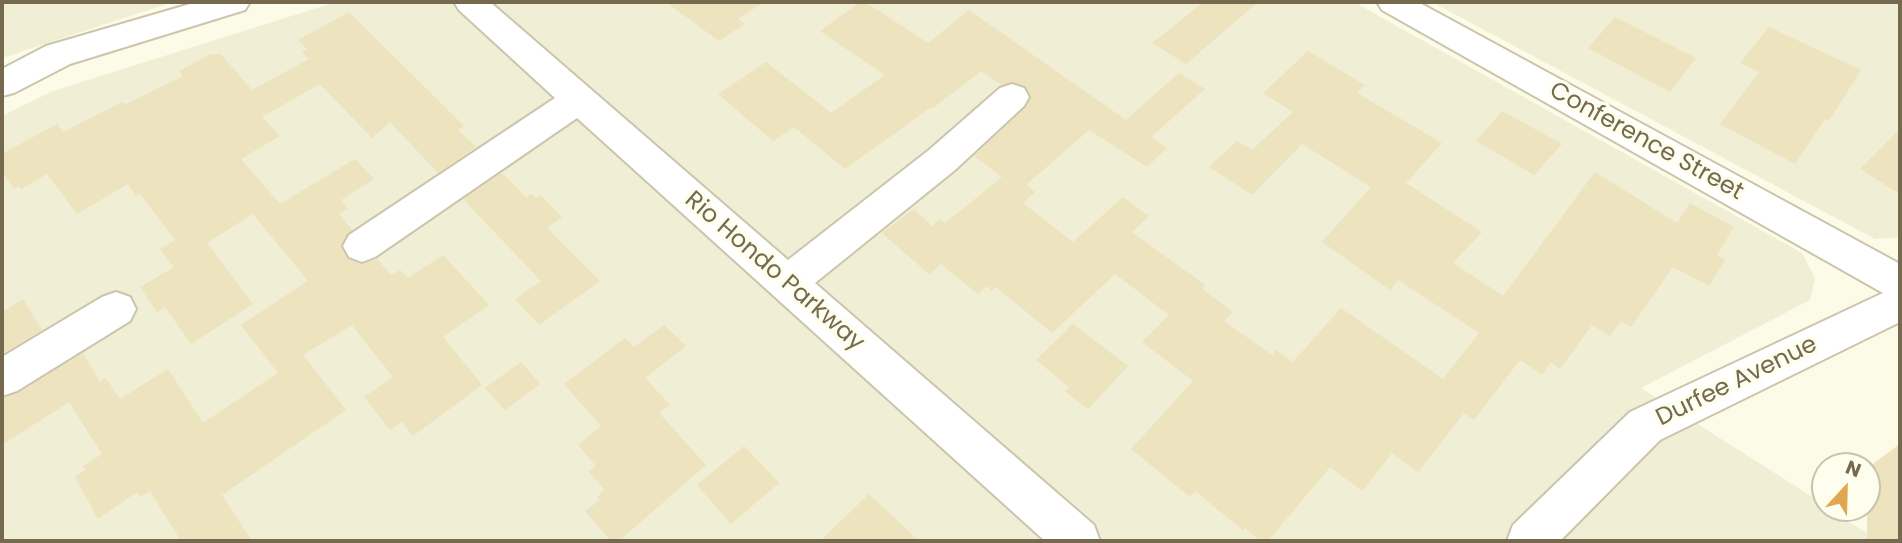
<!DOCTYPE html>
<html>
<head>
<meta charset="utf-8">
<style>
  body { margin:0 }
  #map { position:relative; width:1902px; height:543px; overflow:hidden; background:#fcfbe8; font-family:Poppins,sans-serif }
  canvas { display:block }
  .frame { position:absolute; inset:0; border:4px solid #756a4d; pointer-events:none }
  .north { position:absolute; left:1811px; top:452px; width:70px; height:70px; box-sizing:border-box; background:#fefeef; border:2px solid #c7c3ae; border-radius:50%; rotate:22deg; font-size:19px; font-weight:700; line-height:28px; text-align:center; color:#756a4d }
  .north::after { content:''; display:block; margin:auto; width:24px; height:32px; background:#e0a753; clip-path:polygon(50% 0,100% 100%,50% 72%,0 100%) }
</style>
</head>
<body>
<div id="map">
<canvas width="1902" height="543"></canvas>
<div class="frame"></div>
<div class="north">N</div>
</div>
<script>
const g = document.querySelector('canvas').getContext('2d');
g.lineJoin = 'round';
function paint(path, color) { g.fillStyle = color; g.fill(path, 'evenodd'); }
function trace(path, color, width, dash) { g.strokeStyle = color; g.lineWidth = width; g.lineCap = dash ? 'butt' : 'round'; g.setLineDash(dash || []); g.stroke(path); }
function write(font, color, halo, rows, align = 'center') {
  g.font = font + ' Poppins,sans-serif'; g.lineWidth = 7; g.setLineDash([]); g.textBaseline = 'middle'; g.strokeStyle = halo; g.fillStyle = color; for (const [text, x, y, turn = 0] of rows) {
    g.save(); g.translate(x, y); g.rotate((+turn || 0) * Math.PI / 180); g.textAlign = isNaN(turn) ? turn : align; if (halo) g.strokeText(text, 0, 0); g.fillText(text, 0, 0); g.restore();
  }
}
paint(new Path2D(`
  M 2,2 L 173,2 L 2,58 Z
  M 336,2 L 1354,2 L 1802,253 L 1815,278 L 1810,300 L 1641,388 L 1825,505 L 1825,508 L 1881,541 L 2,541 L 2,116 L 53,91 Z
  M 1432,2 L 1900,2 L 1900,237 L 1875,239 Z`), '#f0eed4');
paint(new Path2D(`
  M 666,2 L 764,2 L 738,19 L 745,24 L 719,41 Z
  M 860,2 L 865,2 L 928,43 L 969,10 L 1126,120 L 1179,73 L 1205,89 L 1151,137 L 1167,148 L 1147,167 L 1089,130 L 1026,185 L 1035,192 L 1023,203 L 1073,242 L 1123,197 L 1149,216 L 1132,232 L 1205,285 L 1202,289 L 1233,312 L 1224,321 L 1272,355 L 1276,350 L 1293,362 L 1341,308 L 1443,379 L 1479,333 L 1398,280 L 1390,290 L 1322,242 L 1371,187 L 1302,144 L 1252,195 L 1209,167 L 1237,141 L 1252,150 L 1293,112 L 1263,93 L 1308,51 L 1365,85 L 1357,93 L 1442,143 L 1406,183 L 1482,232 L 1453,263 L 1503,296 L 1595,172 L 1677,223 L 1690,203 L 1734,227 L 1717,255 L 1725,260 L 1709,286 L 1673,267 L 1631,327 L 1621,321 L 1610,336 L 1592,325 L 1560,369 L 1550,362 L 1542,375 L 1520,360 L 1474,420 L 1464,413 L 1418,472 L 1392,453 L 1362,491 L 1330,467 L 1268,541 L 1261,541 L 1245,528 L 1243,530 L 1195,491 L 1190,497 L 1131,449 L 1193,381 L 1142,342 L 1169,315 L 1115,274 L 1052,333 L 996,287 L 992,291 L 987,286 L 978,294 L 941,264 L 929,274 L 882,233 L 914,209 L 932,226 L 940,219 L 945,223 L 1002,177 L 974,156 L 1026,107 L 1031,96 L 1025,86 L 1013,82 L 1002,85 L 981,71 L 932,109 L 930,108 L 845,169 L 794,127 L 773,141 L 718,94 L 766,62 L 831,113 L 885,75 L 820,31 Z
  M 1204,2 L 1258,2 L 1186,64 L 1152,43 Z
  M 349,12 L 464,126 L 458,130 L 476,147 L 438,173 L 390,122 L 372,138 L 320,84 L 262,117 L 280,136 L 241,159 L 280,204 L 355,159 L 374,179 L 341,200 L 348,209 L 339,214 L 352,230 L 341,245 L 347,258 L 361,264 L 377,259 L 391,275 L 400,270 L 408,278 L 443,255 L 489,305 L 443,337 L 482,385 L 413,436 L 402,422 L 390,430 L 364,397 L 393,377 L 352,325 L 303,355 L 346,410 L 222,495 L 252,541 L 181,541 L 150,491 L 141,497 L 137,492 L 98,519 L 75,477 L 86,469 L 83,466 L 102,454 L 69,402 L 2,445 L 2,398 L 18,393 L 83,353 L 100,382 L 106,378 L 120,399 L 168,369 L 203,423 L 278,373 L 241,325 L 308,281 L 253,214 L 207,243 L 253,304 L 191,344 L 165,307 L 157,312 L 140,287 L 174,267 L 160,249 L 175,240 L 140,194 L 136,196 L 128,184 L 77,214 L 47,174 L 21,189 L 19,186 L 14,189 L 2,172 L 2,154 L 57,124 L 63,132 L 122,102 L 124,105 L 183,76 L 179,71 L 211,54 L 221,54 L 252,90 L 309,59 L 302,52 L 307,49 L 298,40 Z
  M 1615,17 L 1696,58 L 1670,92 L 1588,48 Z
  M 1769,27 L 1861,70 L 1829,121 L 1825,119 L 1795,164 L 1720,124 L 1759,72 L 1740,63 Z
  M 1502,111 L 1562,144 L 1534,175 L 1476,141 Z
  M 1900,129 L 1900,194 L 1860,169 Z
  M 502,173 L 526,197 L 532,194 L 536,198 L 540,195 L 562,217 L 547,228 L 600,281 L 539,325 L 515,299 L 541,281 L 463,199 Z
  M 23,299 L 42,330 L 2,354 L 2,312 Z
  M 1073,324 L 1128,366 L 1088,409 L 1065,391 L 1069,387 L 1036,360 Z
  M 664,325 L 686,346 L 645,378 L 670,405 L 659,413 L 706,465 L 619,541 L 611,541 L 585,511 L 600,500 L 597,497 L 605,490 L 588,471 L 596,466 L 578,445 L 601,426 L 564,384 L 625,338 L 634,347 Z
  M 521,362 L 540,384 L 505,410 L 485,388 Z
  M 1900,444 L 1900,541 L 1867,541 L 1867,468 Z
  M 744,446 L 779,483 L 731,524 L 697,485 Z
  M 869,494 L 919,541 L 820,541 Z`), '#eee3bf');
const minor = new Path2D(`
  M 197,2 L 250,2 L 245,10 L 70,64 L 14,93 L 2,96 L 2,69 L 46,46 Z
  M 454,2 L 490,2 L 788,260 L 929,150 L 1000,88 L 1012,84 L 1024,88 L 1029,97 L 1024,106 L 955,170 L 815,283 L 1094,525 L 1100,541 L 1045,541 L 577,118 L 375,257 L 362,262 L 349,257 L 343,246 L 349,235 L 555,98 L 459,10 Z
  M 1377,2 L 1418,2 L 1900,264 L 1900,322 L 1660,440 L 1560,541 L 1507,541 L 1513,525 L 1630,412 L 1883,293 L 1382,10 Z
  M 116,292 L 130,297 L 136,309 L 130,321 L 17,391 L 2,396 L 2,357 L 102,297 Z`);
trace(minor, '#cbc5ac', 4);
paint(minor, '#fff');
write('24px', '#756a4d', '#fefeef', [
  ["Conference Street",1646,142,29],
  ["Rio Hondo Parkway",774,272,41],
  ["Durfee Avenue",1737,382,-26]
]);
</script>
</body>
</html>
